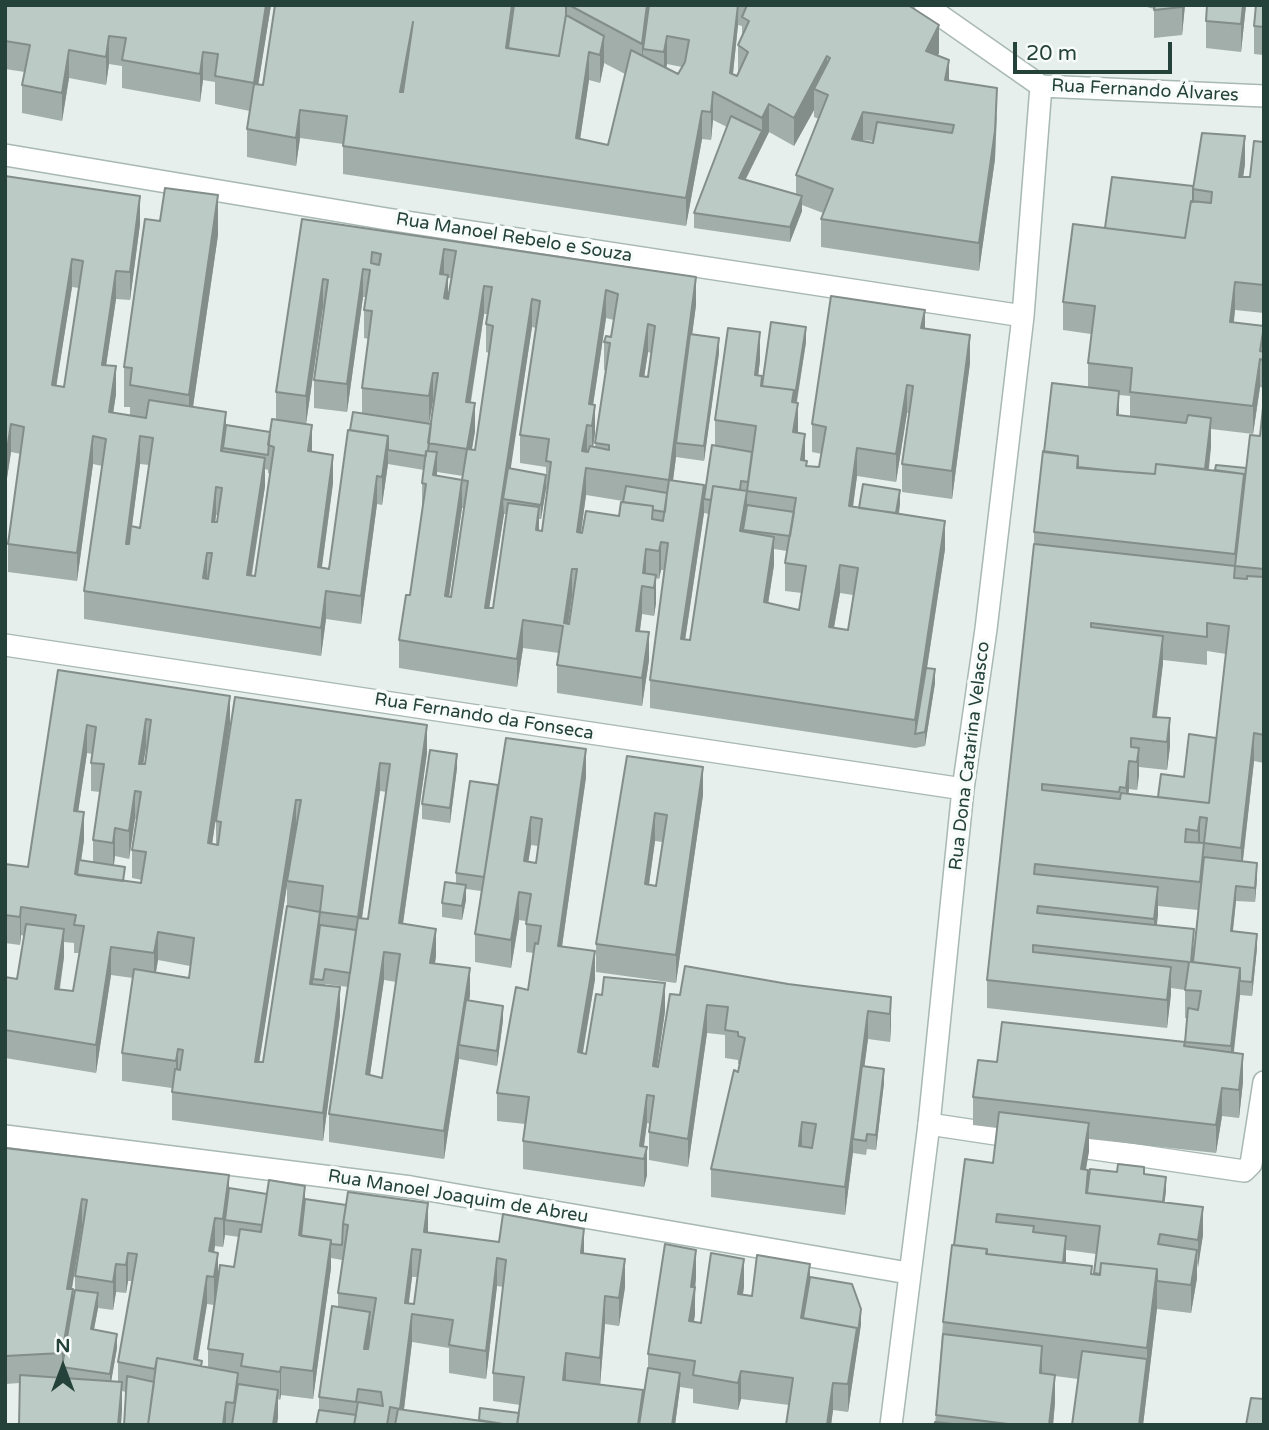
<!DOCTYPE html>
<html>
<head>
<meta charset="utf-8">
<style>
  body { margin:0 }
  #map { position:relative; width:1269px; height:1430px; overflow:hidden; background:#e6efeb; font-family:"Varela Round",sans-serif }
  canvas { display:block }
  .frame { position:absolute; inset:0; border:7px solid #24423a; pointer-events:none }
  .north { position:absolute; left:28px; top:1332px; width:70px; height:70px; -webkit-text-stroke:5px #f7fbf9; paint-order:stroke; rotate:0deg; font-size:19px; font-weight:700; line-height:28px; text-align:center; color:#24423a }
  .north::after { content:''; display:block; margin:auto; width:24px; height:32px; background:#24423a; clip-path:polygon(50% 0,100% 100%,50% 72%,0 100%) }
  .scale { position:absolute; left:1013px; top:42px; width:159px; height:32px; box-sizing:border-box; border:4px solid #24423a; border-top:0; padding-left:9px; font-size:21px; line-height:24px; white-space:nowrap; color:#24423a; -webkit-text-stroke:5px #f7fbf9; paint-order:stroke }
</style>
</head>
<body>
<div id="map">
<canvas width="1269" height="1430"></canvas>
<div class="frame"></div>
<div class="north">N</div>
<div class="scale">20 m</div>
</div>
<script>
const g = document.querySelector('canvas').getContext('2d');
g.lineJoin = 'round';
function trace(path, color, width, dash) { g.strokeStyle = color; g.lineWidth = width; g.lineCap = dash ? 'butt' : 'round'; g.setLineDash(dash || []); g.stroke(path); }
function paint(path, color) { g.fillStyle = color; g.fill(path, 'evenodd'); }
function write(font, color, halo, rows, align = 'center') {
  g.font = font + ' "Varela Round",sans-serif'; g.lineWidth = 7; g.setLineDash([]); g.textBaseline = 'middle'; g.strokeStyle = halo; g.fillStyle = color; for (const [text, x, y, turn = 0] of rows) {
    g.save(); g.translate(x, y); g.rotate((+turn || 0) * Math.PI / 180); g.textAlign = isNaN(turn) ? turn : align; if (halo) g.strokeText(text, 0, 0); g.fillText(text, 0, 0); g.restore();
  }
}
const service = new Path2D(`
  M 929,1124 L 1022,1138
  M 1061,1144 L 1244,1171 L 1251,1164 L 1264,1082`);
const minor = new Path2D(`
  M 925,5 L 1041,86 L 1264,96
  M 5,155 L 387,219 L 1023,316
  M 5,645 L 963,789
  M 5,1136 L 411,1187 L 908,1273
  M 891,1425 L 929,1124 L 963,789 L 986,629 L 1023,316 L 1041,86`);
trace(service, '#a8b8b2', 24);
trace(minor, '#a8b8b2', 24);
trace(service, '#fff', 21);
trace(minor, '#fff', 21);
paint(new Path2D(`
  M 5,5 L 271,5 L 258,85 L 263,85 L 275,5 L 908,5 L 939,53 L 938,55 L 949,81 L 997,116 L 995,159 L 979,271 L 821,247 L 821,219 L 823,213 L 802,205 L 802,211 L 790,242 L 694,228 L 694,213 L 727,127 L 713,120 L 711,140 L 702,139 L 686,226 L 343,174 L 343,144 L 300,138 L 296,166 L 247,157 L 247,129 L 250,111 L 215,104 L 215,82 L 203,80 L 200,102 L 122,88 L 122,66 L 109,64 L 106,85 L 69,78 L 62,121 L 22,113 L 22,85 L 25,72 L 5,69 ZM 738,25 L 742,26 L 742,37 L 738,45 L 738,74 L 737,76 L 733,74 ZM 604,63 L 625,74 L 608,145 L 580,139 L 589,80 L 600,83 ZM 667,64 L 682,67 L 678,74 L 666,68 ZM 814,110 L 814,117 L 819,119 L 796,175 L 796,195 L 746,179 L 769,132 L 794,146 ZM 863,140 L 873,141 L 873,143 L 863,141 Z
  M 1140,5 L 1185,5 L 1182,35 L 1154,38 L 1154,9 Z
  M 1207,5 L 1246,5 L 1241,52 L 1206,48 L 1206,21 Z
  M 1264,5 L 1264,55 L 1254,54 L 1254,26 Z
  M 1264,142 L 1264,313 L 1235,310 L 1234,322 L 1264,326 L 1264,388 L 1260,387 L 1253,434 L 1211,429 L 1211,446 L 1209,470 L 1215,470 L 1246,468 L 1260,436 L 1264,398 L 1264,763 L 1254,761 L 1243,861 L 1257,878 L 1255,902 L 1236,901 L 1233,931 L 1257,948 L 1252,996 L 1240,995 L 1234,1052 L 1243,1082 L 1239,1118 L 1222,1116 L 1216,1153 L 1089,1139 L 1089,1151 L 1086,1169 L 1088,1184 L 1117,1172 L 1144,1174 L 1166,1191 L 1164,1202 L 1203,1235 L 1197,1268 L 1197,1278 L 1191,1313 L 1157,1309 L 1143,1425 L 1078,1379 L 1055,1376 L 1055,1402 L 1053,1425 L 935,1425 L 943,1322 L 954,1245 L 993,1163 L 997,1128 L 973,1125 L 973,1097 L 997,1062 L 1185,1042 L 1187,1018 L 1185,1018 L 1185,990 L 1171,988 L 1167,1028 L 987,1008 L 987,980 L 1034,544 L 1034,532 L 1044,452 L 1088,387 L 1088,363 L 1091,334 L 1063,330 L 1063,302 L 1105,228 L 1193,186 L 1245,164 L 1243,177 L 1250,177 ZM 1119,395 L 1130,396 L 1130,417 L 1119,415 ZM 1207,651 L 1226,654 L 1216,738 L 1184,777 L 1158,797 L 1128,794 L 1129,789 L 1137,790 L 1139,767 L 1167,770 L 1170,746 L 1157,717 L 1163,660 L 1207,665 ZM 1158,906 L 1198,910 L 1194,946 L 1157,925 ZM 1066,1250 L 1096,1254 L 1094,1275 L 1066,1263 Z
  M 5,176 L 140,224 L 130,300 L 116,299 L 106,365 L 116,394 L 113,413 L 130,415 L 130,407 L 124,407 L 124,367 L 218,235 L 193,407 L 226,425 L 270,432 L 276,419 L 276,392 L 302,219 L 696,277 L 696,305 L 692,334 L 719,353 L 704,461 L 676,457 L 673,480 L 704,498 L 715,446 L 715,420 L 760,360 L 758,376 L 762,376 L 762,386 L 806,342 L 797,402 L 798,433 L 805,461 L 807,466 L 819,467 L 822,454 L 812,452 L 812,424 L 925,329 L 970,363 L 952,499 L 902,492 L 902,464 L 909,413 L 907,413 L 896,482 L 857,476 L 853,507 L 859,508 L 900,504 L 899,514 L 945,549 L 927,668 L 935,683 L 925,746 L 915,748 L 650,708 L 650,680 L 665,570 L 661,570 L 659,579 L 656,578 L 656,603 L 654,616 L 642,614 L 640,631 L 649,660 L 642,706 L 557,693 L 557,665 L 559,653 L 523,648 L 517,687 L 399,668 L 399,640 L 410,595 L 422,511 L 422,483 L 424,470 L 388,464 L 382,505 L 377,504 L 361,624 L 326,619 L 321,656 L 84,619 L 84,591 L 102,466 L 93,464 L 77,581 L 8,572 L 8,544 L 21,454 L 11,452 L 5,491 ZM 448,278 L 452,278 L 448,299 ZM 72,287 L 79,288 L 64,387 L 56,386 ZM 363,297 L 366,297 L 364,310 L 364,338 L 369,339 L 362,388 L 362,413 L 350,430 L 329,569 L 322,567 L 333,483 L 312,452 L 306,424 L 323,307 L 325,308 L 314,380 L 314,408 L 347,412 ZM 484,314 L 488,314 L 486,324 L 486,352 L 489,353 L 475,450 L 472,449 L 475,431 L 471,402 ZM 606,318 L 614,320 L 611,337 L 604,342 L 604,370 L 606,371 L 595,447 L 593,447 L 595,433 L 593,405 ZM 532,327 L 536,328 L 520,435 L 520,463 L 546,467 L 546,475 L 510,469 ZM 648,352 L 651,353 L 648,377 L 644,377 ZM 433,401 L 434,401 L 431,424 L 429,423 ZM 140,464 L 149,465 L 140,528 L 132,526 ZM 265,469 L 268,470 L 268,473 L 270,474 L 255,576 L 252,575 L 265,486 ZM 437,472 L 463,476 L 462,480 L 437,476 ZM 546,489 L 547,489 L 542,531 L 539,531 L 539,519 L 541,519 ZM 586,495 L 623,501 L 619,516 L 581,533 ZM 462,508 L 464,508 L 451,597 L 449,597 ZM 704,513 L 709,514 L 690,640 L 685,640 ZM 504,514 L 506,514 L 493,608 L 489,608 ZM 216,515 L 218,515 L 217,522 L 215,522 ZM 774,549 L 787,551 L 785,563 L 785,591 L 802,593 L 799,610 L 768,603 L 774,565 ZM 840,593 L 853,595 L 848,630 L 834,628 ZM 572,596 L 573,597 L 569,624 L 568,624 Z
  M 58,670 L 230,724 L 212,844 L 216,845 L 216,821 L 235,697 L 427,753 L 403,924 L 436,956 L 435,964 L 470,995 L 469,1000 L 503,1020 L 497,1066 L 459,1059 L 444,1159 L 329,1142 L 329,1114 L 348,987 L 325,984 L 340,1015 L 323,1141 L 172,1120 L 172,1088 L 122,1081 L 122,1053 L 133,978 L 111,975 L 96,1073 L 5,1058 L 5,977 L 17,979 L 24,936 L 21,935 L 20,945 L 5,943 L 5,864 L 28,867 ZM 146,747 L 145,764 L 143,764 ZM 87,753 L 92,754 L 91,763 L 91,791 L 100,792 L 93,840 L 93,862 L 81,861 L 84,840 L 78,811 ZM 380,791 L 387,792 L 368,919 L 362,918 ZM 135,819 L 137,819 L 132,850 L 132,878 L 142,880 L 141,883 L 125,881 L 114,865 L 115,856 L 129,859 ZM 296,828 L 287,881 L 287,906 L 263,1062 L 259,1062 ZM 64,942 L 74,943 L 74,953 L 80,953 L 73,991 L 60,989 L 64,957 ZM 158,960 L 190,966 L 189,978 L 156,973 ZM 384,980 L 396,982 L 382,1078 L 370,1075 Z
  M 627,756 L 703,795 L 676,983 L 596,972 L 596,944 ZM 655,841 L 662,842 L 656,886 L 649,885 Z
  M 457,768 L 450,823 L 422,819 L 422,804 Z
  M 586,777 L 562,947 L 595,979 L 583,1053 L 586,1054 L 665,1011 L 657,1067 L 658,1067 L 680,995 L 788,984 L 891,997 L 891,1025 L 890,1042 L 868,1039 L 864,1066 L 884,1083 L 876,1150 L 867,1149 L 866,1155 L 853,1153 L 853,1152 L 845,1215 L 711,1197 L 711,1169 L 740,1064 L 738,1064 L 738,1060 L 725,1058 L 725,1035 L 707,1033 L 688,1167 L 649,1160 L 649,1132 L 650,1124 L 647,1123 L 644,1146 L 647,1175 L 644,1187 L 523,1169 L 523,1141 L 525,1124 L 497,1121 L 497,1093 L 528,990 L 534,953 L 526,952 L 526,921 L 519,920 L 511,968 L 475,962 L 475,934 L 481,891 L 466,889 L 466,900 L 462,920 L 442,917 L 442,903 L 456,883 L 456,873 L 498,785 ZM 531,845 L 538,846 L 536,863 L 528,862 Z
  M 5,1148 L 229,1188 L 305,1199 L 428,1232 L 584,1254 L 625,1287 L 619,1326 L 605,1324 L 600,1384 L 643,1401 L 648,1368 L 648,1354 L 696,1278 L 694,1322 L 701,1323 L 744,1287 L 743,1294 L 752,1296 L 810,1277 L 861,1324 L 848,1412 L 833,1410 L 831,1425 L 786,1425 L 789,1405 L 741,1399 L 738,1410 L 693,1403 L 693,1389 L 680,1387 L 675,1425 L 316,1425 L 319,1410 L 319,1397 L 338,1307 L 338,1293 L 343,1252 L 342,1260 L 331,1258 L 331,1268 L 313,1399 L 281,1395 L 280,1400 L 278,1399 L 277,1425 L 124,1425 L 126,1392 L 122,1391 L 121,1425 L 19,1425 L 20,1383 L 5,1384 ZM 82,1227 L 83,1227 L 75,1276 L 75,1290 L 73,1304 L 72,1289 ZM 225,1235 L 239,1237 L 234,1267 L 208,1349 L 208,1367 L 202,1366 L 198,1360 L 207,1304 L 214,1305 L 218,1253 L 214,1252 L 215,1246 L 223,1247 ZM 412,1277 L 418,1277 L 414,1304 L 409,1303 ZM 128,1281 L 132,1281 L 118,1362 L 118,1381 L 111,1381 L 117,1348 L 94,1330 L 98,1308 L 113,1310 L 116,1292 L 126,1293 ZM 497,1286 L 503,1287 L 493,1373 L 493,1401 L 520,1405 L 519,1413 L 479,1420 L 404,1410 L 412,1342 L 449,1348 L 449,1373 L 486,1379 Z`), '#a1aea9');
paint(new Path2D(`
  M 266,5 L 271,5 L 254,111 L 254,83 Z
  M 512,5 L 515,5 L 508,62 L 506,48 Z
  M 647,5 L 653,5 L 643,49 L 642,83 L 642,44 Z
  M 738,5 L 738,25 L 730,101 L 730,73 Z
  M 1182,5 L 1185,5 L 1182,35 Z
  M 1243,5 L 1246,5 L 1241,52 L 1241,24 Z
  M 413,22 L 400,120 L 400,92 Z
  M 939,25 L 939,53 L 926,79 L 926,51 Z
  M 109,36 L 109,64 L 106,85 L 106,57 Z
  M 604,36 L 604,64 L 600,83 L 600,55 Z
  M 667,36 L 667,64 L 664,80 L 664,52 Z
  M 69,50 L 69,78 L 62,121 L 62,93 Z
  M 203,52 L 203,80 L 200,102 L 200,74 Z
  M 589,52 L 589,80 L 576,166 L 576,138 Z
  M 827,56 L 827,84 L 814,89 L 814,110 L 794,146 L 794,118 Z
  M 949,60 L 949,88 L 945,80 Z
  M 997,88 L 995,159 L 979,271 L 979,243 Z
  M 713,92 L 713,120 L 711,140 L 711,112 Z
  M 769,104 L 769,132 L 739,192 L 739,178 L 762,131 L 762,118 Z
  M 300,110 L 300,138 L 296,166 L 296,138 Z
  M 702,111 L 702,139 L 686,226 L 686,198 Z
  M 863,112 L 863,140 L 852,167 L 852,139 Z
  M 1245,136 L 1245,164 L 1239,205 L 1239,177 Z
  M 218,195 L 218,235 L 189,434 L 189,395 Z
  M 140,196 L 140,224 L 130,300 L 130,272 Z
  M 802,196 L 802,211 L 790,242 L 790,227 Z
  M 444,249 L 444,277 L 440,274 Z
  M 72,259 L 72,287 L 52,413 L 52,385 Z
  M 363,269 L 363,297 L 347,412 L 347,384 Z
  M 116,271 L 116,299 L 102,393 L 102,365 Z
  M 448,275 L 448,303 L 444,298 Z
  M 696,277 L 696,305 L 678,443 L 676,443 L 676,457 L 667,526 L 669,480 Z
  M 323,279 L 323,307 L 306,424 L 306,396 Z
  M 1235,282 L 1235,310 L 1230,350 L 1230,322 Z
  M 484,286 L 484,314 L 466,430 L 466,402 Z
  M 606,290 L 606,318 L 590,425 L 589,404 Z
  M 532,299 L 532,327 L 506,500 L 503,499 L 504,514 L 485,635 L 485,608 Z
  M 925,310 L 925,338 L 921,328 Z
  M 648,324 L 648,352 L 640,404 L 640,376 Z
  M 806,327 L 806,342 L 792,430 L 792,402 Z
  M 760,332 L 760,360 L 755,403 L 755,375 Z
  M 970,335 L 970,363 L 952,499 L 952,471 Z
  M 719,338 L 719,353 L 704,461 L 704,446 Z
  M 1260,359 L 1260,387 L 1253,434 L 1253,406 Z
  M 116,366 L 116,394 L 109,440 L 109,412 Z
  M 433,373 L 433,401 L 429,424 L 429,396 Z
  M 907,385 L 907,413 L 896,482 L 896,454 Z
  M 1119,391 L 1119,419 L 1117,415 Z
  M 475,403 L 475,431 L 467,477 L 467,449 Z
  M 798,403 L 798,431 L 793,460 L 793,432 Z
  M 595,405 L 595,433 L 592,454 L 592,426 Z
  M 226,412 L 226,440 L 223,448 L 223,462 L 221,451 Z
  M 1211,418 L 1211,446 L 1204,509 L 1204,481 Z
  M 11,424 L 11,452 L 5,491 L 5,463 Z
  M 312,425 L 312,453 L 308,451 Z
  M 587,425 L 587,453 L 582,451 Z
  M 805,434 L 805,462 L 801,460 Z
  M 93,436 L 93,464 L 77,581 L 77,553 Z
  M 140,436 L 140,464 L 126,572 L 126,544 Z
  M 388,436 L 388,464 L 382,505 L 382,477 Z
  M 857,448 L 857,476 L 849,534 L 849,506 Z
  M 437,452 L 437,480 L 433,475 Z
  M 333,455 L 333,483 L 318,595 L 318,567 Z
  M 265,458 L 265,486 L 247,603 L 247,575 Z
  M 586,468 L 586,495 L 577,560 L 577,532 Z
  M 1244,474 L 1244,513 L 1235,566 L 1235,554 Z
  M 546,475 L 546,489 L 541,519 L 541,505 Z
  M 377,476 L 377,504 L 361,624 L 361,596 Z
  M 462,480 L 462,508 L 445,624 L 445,596 Z
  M 704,485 L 704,513 L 681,667 L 681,639 Z
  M 216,487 L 216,515 L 212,550 L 212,522 Z
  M 900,490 L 900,504 L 894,541 L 894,526 Z
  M 747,491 L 747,519 L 743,530 L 743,544 L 740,531 Z
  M 539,507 L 539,535 L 536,530 Z
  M 945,521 L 945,549 L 917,733 L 915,734 L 915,720 Z
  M 774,537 L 774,565 L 764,630 L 764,602 Z
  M 661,542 L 661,570 L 659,579 L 659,551 Z
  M 646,549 L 646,577 L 643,573 Z
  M 207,553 L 207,581 L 203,578 Z
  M 840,565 L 840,593 L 829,655 L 829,627 Z
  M 572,569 L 572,596 L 564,651 L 564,623 Z
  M 656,575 L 656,603 L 654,616 L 654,588 Z
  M 642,586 L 642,614 L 636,659 L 636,631 Z
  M 326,591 L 326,619 L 321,656 L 321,628 Z
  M 523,620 L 523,648 L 517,687 L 517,659 Z
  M 649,632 L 649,660 L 642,706 L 642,678 Z
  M 1163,636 L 1163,664 L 1153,745 L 1153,717 Z
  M 935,669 L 935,683 L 925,746 L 925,732 Z
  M 230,696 L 230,724 L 208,871 L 208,843 Z
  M 1170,718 L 1170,746 L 1167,770 L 1167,742 Z
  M 146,719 L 146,747 L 139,792 L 139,764 Z
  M 87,725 L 87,753 L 74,839 L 74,811 Z
  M 427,725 L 427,753 L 399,951 L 399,923 Z
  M 1254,733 L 1254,761 L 1241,876 L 1241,848 Z
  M 1139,748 L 1139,776 L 1137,790 L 1137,762 Z
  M 586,749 L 586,777 L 558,974 L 558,946 Z
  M 457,754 L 457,768 L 450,823 L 450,808 Z
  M 1129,761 L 1129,789 L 1126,815 L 1126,788 Z
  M 380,763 L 380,791 L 358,945 L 358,917 Z
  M 703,767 L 703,795 L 676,983 L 676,955 Z
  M 135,791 L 135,819 L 129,859 L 129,831 Z
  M 296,800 L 296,828 L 255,1089 L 255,1062 Z
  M 84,812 L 84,840 L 77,888 L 75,874 Z
  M 655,813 L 655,841 L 645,912 L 645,884 Z
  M 531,817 L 531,845 L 524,889 L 524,861 Z
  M 1200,817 L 1200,845 L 1198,859 L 1198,831 Z
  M 115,828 L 115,856 L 113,870 L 113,843 Z
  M 1257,863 L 1257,878 L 1255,902 L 1255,888 Z
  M 466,885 L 466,900 L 462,920 L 462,906 Z
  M 1236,886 L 1236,901 L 1231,946 L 1231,931 Z
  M 1158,887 L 1158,915 L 1154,947 L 1154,919 Z
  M 519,892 L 519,920 L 511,968 L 511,940 Z
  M 21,907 L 21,935 L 20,945 L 20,917 Z
  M 320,912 L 320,940 L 313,979 L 313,994 L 310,984 Z
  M 64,929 L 64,957 L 55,1017 L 55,989 Z
  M 436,929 L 436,956 L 430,991 L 430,963 Z
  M 158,932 L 158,960 L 154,981 L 154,953 Z
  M 1257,934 L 1257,948 L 1252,996 L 1252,982 Z
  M 111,947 L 111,975 L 96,1073 L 96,1045 Z
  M 595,951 L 595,979 L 578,1080 L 578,1052 Z
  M 384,952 L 384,980 L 366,1102 L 366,1074 Z
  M 1171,967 L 1171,995 L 1167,1028 L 1167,1000 Z
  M 470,968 L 470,995 L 462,1045 L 459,1045 L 459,1059 L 444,1159 L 444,1131 Z
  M 1240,968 L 1240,995 L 1231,1074 L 1231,1046 Z
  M 665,983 L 665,1011 L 653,1094 L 653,1066 Z
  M 340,987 L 340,1015 L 323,1141 L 323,1113 Z
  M 891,997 L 891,1025 L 890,1042 L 890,1014 Z
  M 707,1005 L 707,1033 L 688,1167 L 688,1139 Z
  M 503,1006 L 503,1020 L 497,1066 L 497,1051 Z
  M 868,1011 L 868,1039 L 855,1139 L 853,1139 L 853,1152 L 845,1215 L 845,1187 Z
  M 178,1049 L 178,1077 L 176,1089 L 176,1061 Z
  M 1243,1054 L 1243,1082 L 1239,1118 L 1239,1090 Z
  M 884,1069 L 884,1083 L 876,1150 L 876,1135 Z
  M 1222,1088 L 1222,1116 L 1216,1153 L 1216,1125 Z
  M 647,1095 L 647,1123 L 642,1159 L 640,1146 Z
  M 802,1122 L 802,1150 L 799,1146 Z
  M 1089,1123 L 1089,1151 L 1081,1197 L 1081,1169 Z
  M 647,1147 L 647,1175 L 644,1187 L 644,1159 Z
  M 229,1175 L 229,1203 L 225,1220 L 225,1235 L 223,1247 L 223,1219 Z
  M 1166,1177 L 1166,1191 L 1161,1230 L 1161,1216 Z
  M 305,1186 L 305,1214 L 302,1240 L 299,1235 Z
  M 82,1199 L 82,1227 L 67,1316 L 67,1289 Z
  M 428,1203 L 428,1231 L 424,1260 L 424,1232 Z
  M 1203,1207 L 1203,1235 L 1198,1268 L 1198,1240 Z
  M 215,1218 L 215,1246 L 209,1279 L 209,1251 Z
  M 584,1229 L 584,1257 L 581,1253 Z
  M 1066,1236 L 1066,1264 L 1062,1270 Z
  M 331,1240 L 331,1268 L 313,1399 L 313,1371 Z
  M 412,1249 L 412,1277 L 405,1331 L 405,1303 Z
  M 696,1250 L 696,1278 L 693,1297 L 695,1287 L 695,1315 L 689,1349 L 691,1287 Z
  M 1197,1250 L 1197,1278 L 1191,1313 L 1191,1285 Z
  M 128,1253 L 128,1281 L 126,1293 L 126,1265 Z
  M 218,1253 L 218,1281 L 214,1305 L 214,1277 Z
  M 497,1258 L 497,1286 L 486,1379 L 486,1351 Z
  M 625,1259 L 625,1287 L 619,1326 L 619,1298 Z
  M 744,1259 L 744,1287 L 738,1322 L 738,1294 Z
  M 116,1264 L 116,1292 L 113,1310 L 113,1282 Z
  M 810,1264 L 810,1292 L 801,1331 L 801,1318 Z
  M 1157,1269 L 1157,1308 L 1143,1425 L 1139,1425 L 1147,1360 L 1147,1348 Z
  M 207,1276 L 207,1304 L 195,1376 L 194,1359 Z
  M 73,1289 L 73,1316 L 62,1367 L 62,1353 Z
  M 98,1293 L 98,1308 L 91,1344 L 91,1329 Z
  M 605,1296 L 605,1324 L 600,1386 L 600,1358 Z
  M 861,1309 L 861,1324 L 848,1412 L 848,1384 Z
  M 370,1312 L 370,1340 L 364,1377 L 364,1349 Z
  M 412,1314 L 412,1342 L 402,1425 L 400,1409 Z
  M 117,1334 L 117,1348 L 110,1388 L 110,1374 Z
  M 1042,1346 L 1042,1374 L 1040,1373 Z
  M 566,1353 L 566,1381 L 563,1380 Z
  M 281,1367 L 281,1395 L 280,1400 L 280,1372 Z
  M 741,1371 L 741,1399 L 738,1410 L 738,1383 Z
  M 238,1373 L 238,1412 L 234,1425 L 234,1403 Z
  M 680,1373 L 680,1387 L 675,1425 L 672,1425 Z
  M 1055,1375 L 1055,1402 L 1053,1425 L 1049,1425 Z
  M 122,1382 L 122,1410 L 121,1425 L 118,1425 Z
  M 833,1383 L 833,1410 L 831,1425 L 827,1425 Z
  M 278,1390 L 278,1418 L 277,1425 L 273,1425 Z
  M 643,1390 L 643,1418 L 642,1425 L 638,1425 Z
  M 226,1402 L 226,1425 L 223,1425 Z`), '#838d89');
const building = new Path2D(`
  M 5,5 L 266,5 L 254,83 L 215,76 L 218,54 L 203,52 L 200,74 L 122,60 L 126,38 L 109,36 L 106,57 L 69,50 L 62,93 L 22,85 L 30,45 L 5,41 Z
  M 275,5 L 512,5 L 506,48 L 559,56 L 566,15 L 604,36 L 600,55 L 589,52 L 576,138 L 608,145 L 631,50 L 678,74 L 685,62 L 689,40 L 667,36 L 664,52 L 643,49 L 649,5 L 738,5 L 730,73 L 737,76 L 748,52 L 738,45 L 749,21 L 742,17 L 747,5 L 908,5 L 939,25 L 926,51 L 949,60 L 945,80 L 997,88 L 995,131 L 979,243 L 821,219 L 833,189 L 796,175 L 828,95 L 814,89 L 830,58 L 827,56 L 794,118 L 769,104 L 762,118 L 713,92 L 711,112 L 702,111 L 686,198 L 343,146 L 347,116 L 300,110 L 296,138 L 247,129 L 254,84 L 263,85 ZM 413,22 L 403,92 L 400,92 ZM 863,112 L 954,125 L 952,133 L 877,122 L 873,143 L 852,139 Z
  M 514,5 L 566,5 L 566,15 L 559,56 L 508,48 Z
  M 569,5 L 647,5 L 642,44 Z
  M 1155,5 L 1182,5 L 1182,7 L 1154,10 Z
  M 1207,5 L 1243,5 L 1241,24 L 1206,21 Z
  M 1256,5 L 1264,5 L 1264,27 L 1254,26 Z
  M 731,116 L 762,131 L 739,178 L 802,196 L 790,227 L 694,213 Z
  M 1202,133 L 1245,136 L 1239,177 L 1250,177 L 1254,141 L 1264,142 L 1264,285 L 1235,282 L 1230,322 L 1264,326 L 1260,351 L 1264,352 L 1264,360 L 1260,359 L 1253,406 L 1130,392 L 1132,368 L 1088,363 L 1095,306 L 1063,302 L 1073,224 L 1185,238 L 1191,201 L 1211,203 L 1212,192 L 1193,189 Z
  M 5,176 L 140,196 L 130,272 L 116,271 L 102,365 L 116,366 L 109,412 L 146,418 L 149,400 L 226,412 L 221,451 L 265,458 L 247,575 L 255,576 L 274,447 L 268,445 L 272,419 L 312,425 L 308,451 L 333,455 L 318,567 L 329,569 L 348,430 L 388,436 L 382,477 L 377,476 L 361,596 L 326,591 L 321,628 L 84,591 L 106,439 L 93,436 L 77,553 L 8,544 L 24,427 L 11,424 L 5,463 ZM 72,259 L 83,261 L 64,387 L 52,385 ZM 140,436 L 153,438 L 140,528 L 131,526 L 129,544 L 126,544 ZM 216,487 L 222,488 L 217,522 L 212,522 ZM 207,553 L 212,553 L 208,579 L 203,578 Z
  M 1112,177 L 1193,186 L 1193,202 L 1191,201 L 1185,238 L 1105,228 Z
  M 165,188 L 218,195 L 189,395 L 130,385 L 132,368 L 124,367 L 145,219 L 160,221 Z
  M 302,219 L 696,277 L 669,480 L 586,468 L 577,532 L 582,533 L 586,511 L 619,516 L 621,502 L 653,506 L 652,519 L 663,521 L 669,480 L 704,485 L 681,639 L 690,640 L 713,486 L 747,491 L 756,426 L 715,420 L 728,328 L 760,332 L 755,375 L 762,376 L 761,386 L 794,390 L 792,402 L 798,403 L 793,432 L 805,434 L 801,460 L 807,461 L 806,466 L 819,467 L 826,427 L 812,424 L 831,296 L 925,310 L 921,328 L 970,335 L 952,471 L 902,464 L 913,386 L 907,385 L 896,454 L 857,448 L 849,506 L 945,521 L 915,720 L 650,680 L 668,543 L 661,542 L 659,551 L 646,549 L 643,573 L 656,575 L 654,588 L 642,586 L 636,631 L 649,632 L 642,678 L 557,665 L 563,626 L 523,620 L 517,659 L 399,640 L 406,595 L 410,595 L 426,484 L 422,483 L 426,451 L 437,452 L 433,475 L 462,480 L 467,449 L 475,450 L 493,326 L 486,324 L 492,287 L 484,286 L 466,402 L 475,403 L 467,449 L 428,443 L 438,373 L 433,373 L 429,396 L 362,388 L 372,311 L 364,310 L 370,270 L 363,269 L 347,384 L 314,380 L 328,280 L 323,279 L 306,396 L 276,392 ZM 444,249 L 456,251 L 448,299 L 444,298 L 448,275 L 440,274 ZM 372,252 L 381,254 L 379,265 L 371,263 ZM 606,290 L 618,294 L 611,337 L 606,336 L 604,342 L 610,343 L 595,443 L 609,445 L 609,450 L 590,446 L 588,452 L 582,451 L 587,425 L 592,426 L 595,405 L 589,404 ZM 532,299 L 540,301 L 520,435 L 549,439 L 546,461 L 551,462 L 542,531 L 536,530 L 539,507 L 508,503 L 493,608 L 485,608 ZM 648,324 L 655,326 L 648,377 L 640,376 ZM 462,480 L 468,481 L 451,597 L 445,596 ZM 747,491 L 796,498 L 785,563 L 806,566 L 799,610 L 764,602 L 774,537 L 740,531 ZM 840,565 L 858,568 L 848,630 L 829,627 ZM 572,569 L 577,569 L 569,624 L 564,623 Z
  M 771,322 L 806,327 L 794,402 L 794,390 L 762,386 Z
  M 690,334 L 719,338 L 704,446 L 676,443 Z
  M 1052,383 L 1119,391 L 1117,415 L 1186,423 L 1188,415 L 1211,418 L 1205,469 L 1156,464 L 1155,474 L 1115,471 L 1078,467 L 1078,456 L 1044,452 Z
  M 1264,398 L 1264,569 L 1235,566 L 1250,435 L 1260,436 Z
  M 353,412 L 431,424 L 428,451 L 426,451 L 426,456 L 388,450 L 388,436 L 350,430 Z
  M 226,425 L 270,432 L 268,455 L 223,448 Z
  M 712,445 L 752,452 L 748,482 L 741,481 L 740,490 L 713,486 L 711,500 L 704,499 Z
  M 1043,451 L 1078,456 L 1077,468 L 1155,474 L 1156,464 L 1244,474 L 1235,554 L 1034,532 Z
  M 1216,465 L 1246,468 L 1244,486 L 1244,474 L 1215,470 Z
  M 508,468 L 546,475 L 541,505 L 503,499 Z
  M 863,484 L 900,490 L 896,513 L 859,508 Z
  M 626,486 L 667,493 L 665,512 L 653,510 L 653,506 L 623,502 Z
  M 747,505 L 794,512 L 790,536 L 743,530 Z
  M 1034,544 L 1235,566 L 1234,578 L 1247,579 L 1247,576 L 1264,577 L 1264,735 L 1254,733 L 1241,848 L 1204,843 L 1200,882 L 1035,864 L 1034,874 L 1158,887 L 1154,919 L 1038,906 L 1037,913 L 1194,929 L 1191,962 L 1240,968 L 1231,1046 L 1185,1042 L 1184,1046 L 1243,1054 L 1239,1090 L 1222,1088 L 1216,1125 L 973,1097 L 978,1060 L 997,1062 L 1002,1022 L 1185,1042 L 1188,1008 L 1198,1010 L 1201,991 L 1185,990 L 1189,962 L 1033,945 L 1033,952 L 1171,967 L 1167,1000 L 987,980 ZM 1091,623 L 1207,637 L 1207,623 L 1229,626 L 1209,803 L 1121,793 L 1120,799 L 1042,790 L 1042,784 L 1119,792 L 1120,787 L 1126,788 L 1129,761 L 1137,762 L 1139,748 L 1131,747 L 1131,738 L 1167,742 L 1170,718 L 1153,717 L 1163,636 L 1091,627 ZM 1200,817 L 1207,818 L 1204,843 L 1185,842 L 1186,829 L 1198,831 Z
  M 926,668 L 935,669 L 925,732 L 915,734 Z
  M 58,670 L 230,696 L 208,843 L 218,845 L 221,822 L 216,821 L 235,697 L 427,725 L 399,923 L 436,929 L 430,963 L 470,968 L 444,1131 L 329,1114 L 358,918 L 368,919 L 390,764 L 380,763 L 358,917 L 320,912 L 310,984 L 340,987 L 323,1113 L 172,1092 L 175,1069 L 180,1070 L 183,1050 L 178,1049 L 176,1061 L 122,1053 L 134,969 L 189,978 L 194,938 L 158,932 L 154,953 L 111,947 L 96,1045 L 5,1030 L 5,977 L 17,979 L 26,924 L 64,929 L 55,989 L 73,991 L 84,926 L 74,925 L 76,915 L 21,907 L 20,917 L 5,915 L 5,864 L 28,867 ZM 146,719 L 151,720 L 145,764 L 139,764 ZM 87,725 L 96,727 L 91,763 L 104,764 L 93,840 L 113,843 L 115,828 L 129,831 L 135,791 L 141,792 L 132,850 L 146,852 L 141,883 L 75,874 L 84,812 L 74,811 ZM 296,800 L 301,800 L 287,881 L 323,886 L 320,912 L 287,906 L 263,1062 L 255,1062 ZM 384,952 L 400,954 L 382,1078 L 366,1074 Z
  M 1189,734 L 1216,738 L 1209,803 L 1158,797 L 1161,774 L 1184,777 Z
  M 506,738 L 586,749 L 558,946 L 595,951 L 578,1052 L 586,1054 L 596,994 L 602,995 L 604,977 L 665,983 L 653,1066 L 658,1067 L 670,994 L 680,995 L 685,966 L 788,984 L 891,997 L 890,1014 L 868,1011 L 845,1187 L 711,1169 L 734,1070 L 738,1072 L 745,1038 L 738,1036 L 738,1032 L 725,1030 L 728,1007 L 707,1005 L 688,1139 L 649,1132 L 654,1096 L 647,1095 L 640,1146 L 647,1147 L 644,1159 L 523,1141 L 529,1097 L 497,1093 L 516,987 L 528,990 L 535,943 L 538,944 L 541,926 L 526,924 L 531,894 L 519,892 L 511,940 L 475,934 ZM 531,817 L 542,819 L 536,863 L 524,861 ZM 802,1122 L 816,1124 L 812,1148 L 799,1146 Z
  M 430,750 L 457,754 L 450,808 L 422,804 Z
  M 627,756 L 703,767 L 676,955 L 596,944 ZM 655,813 L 667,815 L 656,886 L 645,884 Z
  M 470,781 L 498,785 L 484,877 L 456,873 Z
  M 1204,857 L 1257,863 L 1255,888 L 1236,886 L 1231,931 L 1257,934 L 1252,982 L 1240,981 L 1240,968 L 1193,962 Z
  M 79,860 L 125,867 L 123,881 L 77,875 Z
  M 445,882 L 466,885 L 462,906 L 442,903 Z
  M 320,925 L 356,930 L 350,973 L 325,969 L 323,980 L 313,979 Z
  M 466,1000 L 503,1006 L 497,1051 L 459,1045 Z
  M 862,1066 L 884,1069 L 876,1135 L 867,1134 L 866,1141 L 853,1139 Z
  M 999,1112 L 1089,1123 L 1081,1169 L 1088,1170 L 1086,1193 L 1203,1207 L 1198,1240 L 1160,1234 L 1158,1244 L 1197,1250 L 1191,1285 L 1157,1281 L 1157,1269 L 1101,1263 L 1100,1274 L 1094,1273 L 1100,1226 L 997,1214 L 996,1222 L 1034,1226 L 1033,1232 L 1066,1236 L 1063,1263 L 987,1254 L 987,1249 L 954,1245 L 965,1159 L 993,1163 Z
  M 5,1148 L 229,1175 L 223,1219 L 215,1218 L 209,1251 L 218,1253 L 214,1277 L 207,1276 L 194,1359 L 202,1361 L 201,1366 L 157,1358 L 155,1369 L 118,1362 L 137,1254 L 128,1253 L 126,1265 L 116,1264 L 113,1282 L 75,1276 L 87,1200 L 82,1199 L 67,1289 L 73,1289 L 62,1353 L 5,1356 Z
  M 1118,1164 L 1144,1167 L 1144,1174 L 1166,1177 L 1163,1202 L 1087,1193 L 1090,1169 L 1117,1172 Z
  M 269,1180 L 305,1186 L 299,1235 L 331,1240 L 313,1371 L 281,1367 L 280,1372 L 241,1366 L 243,1354 L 208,1349 L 220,1265 L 234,1267 L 240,1229 L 261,1232 Z
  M 229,1188 L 267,1194 L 262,1225 L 225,1220 Z
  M 348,1192 L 428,1203 L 424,1232 L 499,1242 L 503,1214 L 584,1229 L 581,1253 L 625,1259 L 619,1298 L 605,1296 L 600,1358 L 566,1353 L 563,1380 L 643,1390 L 638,1425 L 517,1425 L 524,1377 L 493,1373 L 506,1260 L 497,1258 L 486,1351 L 449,1345 L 453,1320 L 412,1314 L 400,1409 L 390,1407 L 387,1425 L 354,1425 L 358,1402 L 383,1406 L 381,1392 L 358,1389 L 356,1402 L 319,1397 L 332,1306 L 370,1312 L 364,1349 L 368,1349 L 376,1298 L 338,1293 L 348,1225 L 343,1224 ZM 412,1249 L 421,1250 L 414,1304 L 405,1303 Z
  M 305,1199 L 346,1205 L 343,1224 L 342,1245 L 331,1244 L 331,1240 L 301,1236 Z
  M 665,1244 L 696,1250 L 691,1287 L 695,1287 L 689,1321 L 701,1323 L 711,1253 L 744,1259 L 738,1294 L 752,1296 L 757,1255 L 810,1264 L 801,1318 L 857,1328 L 848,1384 L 833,1383 L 827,1425 L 786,1425 L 793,1378 L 741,1371 L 738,1383 L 693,1375 L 695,1361 L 648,1354 Z
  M 952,1245 L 987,1249 L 986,1254 L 1092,1266 L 1091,1274 L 1100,1275 L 1101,1263 L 1157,1269 L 1147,1348 L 943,1322 Z
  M 810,1277 L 852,1284 L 861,1309 L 857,1341 L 857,1328 L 803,1318 Z
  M 75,1290 L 98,1293 L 91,1329 L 117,1334 L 110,1374 L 62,1367 Z
  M 943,1334 L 1042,1346 L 1040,1373 L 1055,1375 L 1049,1425 L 1016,1425 L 936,1415 Z
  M 1082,1351 L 1147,1359 L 1139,1425 L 1072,1425 Z
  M 157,1358 L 238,1373 L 234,1403 L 226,1402 L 223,1425 L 148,1425 Z
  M 648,1368 L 680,1373 L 672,1425 L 639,1425 Z
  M 20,1375 L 122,1382 L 118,1425 L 19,1425 Z
  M 127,1376 L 154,1382 L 148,1425 L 124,1425 Z
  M 238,1384 L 278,1390 L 273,1425 L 232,1425 Z
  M 1251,1398 L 1264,1399 L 1264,1425 L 1246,1425 Z
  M 480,1408 L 519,1413 L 517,1425 L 509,1425 L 479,1420 Z
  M 398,1409 L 509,1425 L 395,1425 Z
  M 319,1410 L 356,1415 L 354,1425 L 316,1425 Z
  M 935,1422 L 962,1425 L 935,1425 Z`);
paint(building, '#bbcac4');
trace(building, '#838d89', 2);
write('18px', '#24423a', '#f7fbf9', [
  ["Rua Fernando Álvares",1145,91,3],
  ["Rua Manoel Rebelo e Souza",514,238,9],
  ["Rua Fernando da Fonseca",484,717,9],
  ["Rua Dona Catarina Velasco",970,756,-83],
  ["Rua Manoel Joaquim de Abreu",458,1197,9]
]);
</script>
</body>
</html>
